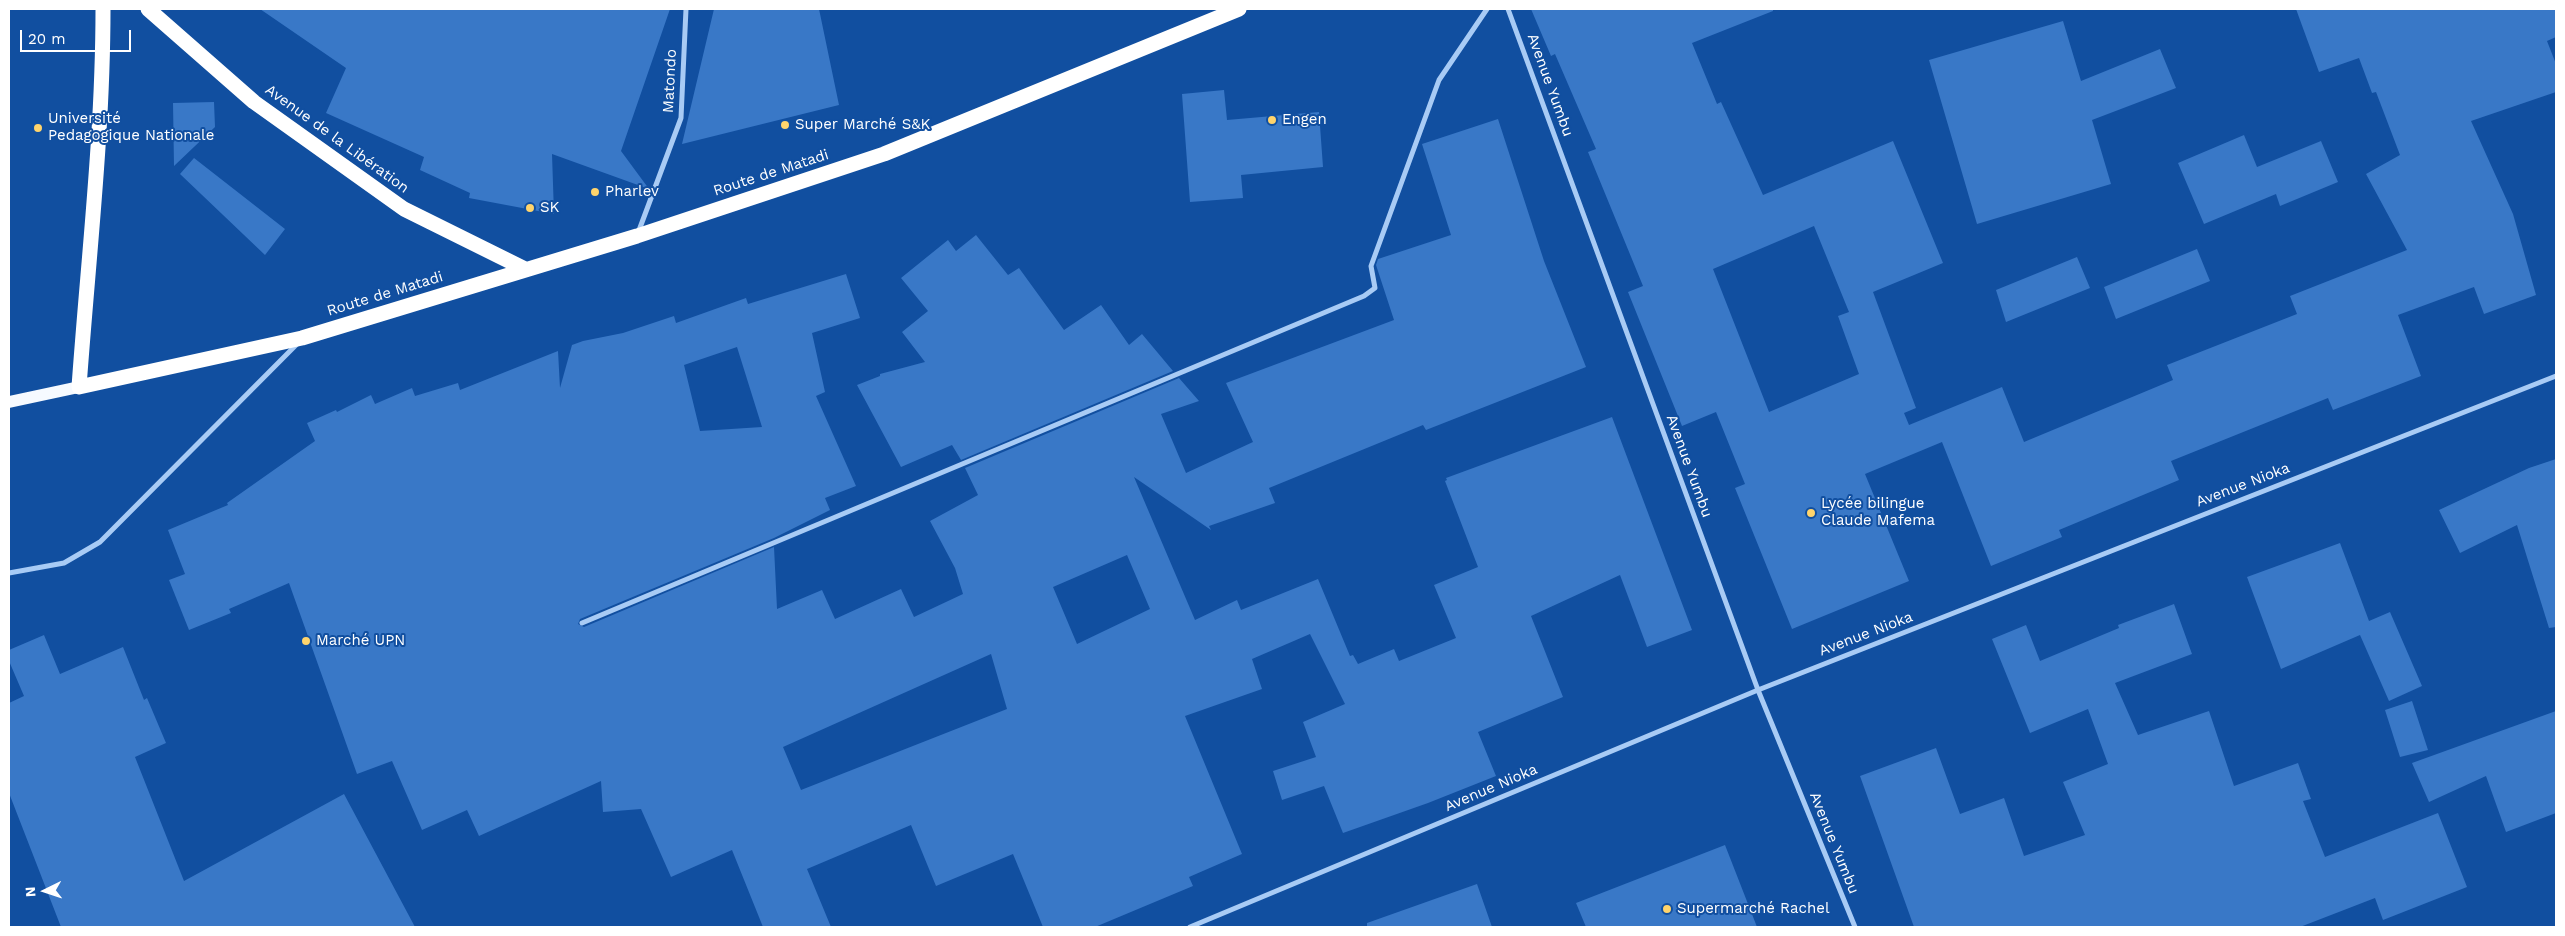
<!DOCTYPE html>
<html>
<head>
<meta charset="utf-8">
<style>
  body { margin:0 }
  #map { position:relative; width:2565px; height:936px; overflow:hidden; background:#114fa0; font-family:"Work Sans",sans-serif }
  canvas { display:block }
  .frame { position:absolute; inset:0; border:10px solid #fff; pointer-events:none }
  .north { position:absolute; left:20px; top:866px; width:50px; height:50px; -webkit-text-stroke:4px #114fa0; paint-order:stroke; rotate:266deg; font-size:14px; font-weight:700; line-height:20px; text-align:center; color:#fff }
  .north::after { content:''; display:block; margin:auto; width:18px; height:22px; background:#fff; clip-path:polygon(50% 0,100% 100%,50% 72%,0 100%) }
  .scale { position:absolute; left:20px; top:30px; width:111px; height:22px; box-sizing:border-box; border:2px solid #fff; border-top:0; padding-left:6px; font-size:15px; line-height:18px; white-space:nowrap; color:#fff; -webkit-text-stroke:4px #114fa0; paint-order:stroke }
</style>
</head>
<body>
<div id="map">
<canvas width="2565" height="936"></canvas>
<div class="frame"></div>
<div class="north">N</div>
<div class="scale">20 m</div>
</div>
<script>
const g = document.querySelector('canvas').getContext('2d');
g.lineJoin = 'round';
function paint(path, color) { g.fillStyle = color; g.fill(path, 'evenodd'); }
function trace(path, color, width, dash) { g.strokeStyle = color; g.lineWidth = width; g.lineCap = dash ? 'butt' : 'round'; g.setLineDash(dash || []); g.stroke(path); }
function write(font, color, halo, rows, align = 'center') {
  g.font = font + ' "Work Sans",sans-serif'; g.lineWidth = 4; g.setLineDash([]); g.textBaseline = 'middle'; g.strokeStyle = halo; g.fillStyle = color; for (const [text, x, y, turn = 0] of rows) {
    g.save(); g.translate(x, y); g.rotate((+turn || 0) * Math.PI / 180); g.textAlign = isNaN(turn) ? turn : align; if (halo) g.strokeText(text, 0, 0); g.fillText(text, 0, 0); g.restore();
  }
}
paint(new Path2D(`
  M 260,9 L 670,9 L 621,151 L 649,189 L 552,154 L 554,214 L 469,198 L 470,193 L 420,170 L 424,157 L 326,113 L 346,68 Z
  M 714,9 L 819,9 L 839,105 L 682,144 Z
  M 1531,9 L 1773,9 L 1773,11 L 1692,43 L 1717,104 L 1721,102 L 1763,195 L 1893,141 L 1943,263 L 1873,292 L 1916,408 L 1904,413 L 1909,425 L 2002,387 L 2024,442 L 2173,380 L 2167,365 L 2297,314 L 2290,296 L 2407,250 L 2366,174 L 2400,155 L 2376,92 L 2372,93 L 2359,58 L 2319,72 L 2296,9 L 2556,9 L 2556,37 L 2547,41 L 2556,64 L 2556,92 L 2471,121 L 2513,214 L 2536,295 L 2484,314 L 2474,287 L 2398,315 L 2421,376 L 2333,410 L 2328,398 L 2171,461 L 2179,480 L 2059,530 L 2062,537 L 1991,566 L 1942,442 L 1865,474 L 1909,581 L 1792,629 L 1735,488 L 1745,484 L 1716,412 L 1682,426 L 1628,292 L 1643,286 L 1588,152 L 1596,149 L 1555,54 L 1551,56 ZM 1814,226 L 1849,312 L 1838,316 L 1859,374 L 1769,412 L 1713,269 Z
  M 2063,21 L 2081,81 L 2160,49 L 2176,88 L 2092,120 L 2111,184 L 1977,224 L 1929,60 Z
  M 1224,90 L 1227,120 L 1319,112 L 1323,167 L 1241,175 L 1243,198 L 1190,202 L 1182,94 Z
  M 214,102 L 215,127 L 174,166 L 173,103 Z
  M 1498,119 L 1544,261 L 1586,367 L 1426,430 L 1423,425 L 1269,488 L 1275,503 L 1209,526 L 1211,530 L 1134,477 L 1195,620 L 1237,600 L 1241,610 L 1318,579 L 1350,656 L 1353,655 L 1358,664 L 1394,649 L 1399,661 L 1456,638 L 1434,585 L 1478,567 L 1445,481 L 1447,480 L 1446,478 L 1612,417 L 1692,630 L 1647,647 L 1620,575 L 1531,616 L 1563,697 L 1478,732 L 1496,776 L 1428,803 L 1343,833 L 1324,786 L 1282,800 L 1273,771 L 1316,757 L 1303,722 L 1345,704 L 1310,634 L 1252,659 L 1262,689 L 1185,716 L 1242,854 L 1189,877 L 1193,886 L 1095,927 L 1043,927 L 1013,854 L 936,886 L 911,825 L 807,869 L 831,927 L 763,927 L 732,850 L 671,877 L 641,809 L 603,812 L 601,781 L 479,836 L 467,810 L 422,830 L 392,761 L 357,774 L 289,583 L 229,609 L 231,613 L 189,630 L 169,580 L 185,574 L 168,530 L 228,505 L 227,503 L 315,441 L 307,423 L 336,410 L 337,412 L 371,395 L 375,404 L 412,388 L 415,396 L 458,383 L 460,390 L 558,351 L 560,388 L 572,345 L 583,341 L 623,333 L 674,316 L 676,323 L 746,298 L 748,304 L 846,274 L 860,318 L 812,333 L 825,392 L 816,396 L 856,486 L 825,498 L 830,510 L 774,538 L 580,619 L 578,624 L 584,627 L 774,547 L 777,609 L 822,590 L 835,619 L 901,589 L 914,617 L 963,594 L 955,568 L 930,521 L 978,495 L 965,468 L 1179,378 L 1199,401 L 1161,414 L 1186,473 L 1253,442 L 1226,383 L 1394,320 L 1376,265 L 1378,259 L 1451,235 L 1422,144 ZM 737,347 L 762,427 L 700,431 L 684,365 ZM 1127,555 L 1150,609 L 1077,644 L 1053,587 ZM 991,654 L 1007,709 L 801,790 L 783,747 Z
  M 2244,135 L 2257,167 L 2321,141 L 2338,182 L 2280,206 L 2276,194 L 2204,224 L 2178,163 Z
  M 194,158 L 285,229 L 265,255 L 180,174 Z
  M 976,235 L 1008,275 L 1019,268 L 1064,330 L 1101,305 L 1129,345 L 1142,334 L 1173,371 L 961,460 L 952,445 L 901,467 L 857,385 L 880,376 L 880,374 L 925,362 L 902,332 L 928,311 L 901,278 L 948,240 L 956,251 Z
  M 2197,249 L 2210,281 L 2116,319 L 2104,287 Z
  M 2077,257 L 2090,288 L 2006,322 L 1996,290 Z
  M 2556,459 L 2556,627 L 2549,628 L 2517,525 L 2460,553 L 2439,510 L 2529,468 Z
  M 2340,543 L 2369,621 L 2390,612 L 2422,686 L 2389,701 L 2360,635 L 2281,669 L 2247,577 Z
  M 2174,604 L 2192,654 L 2115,683 L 2138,735 L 2209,711 L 2234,786 L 2298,763 L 2311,799 L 2303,801 L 2325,857 L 2438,813 L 2467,887 L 2383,920 L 2375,898 L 2300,927 L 1914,927 L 1860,776 L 1936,748 L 1960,814 L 2004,798 L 2024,856 L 2085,835 L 2063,782 L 2108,764 L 2088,709 L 2030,733 L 1992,639 L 2026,625 L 2040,661 L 2119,628 L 2118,625 Z
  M 44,635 L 60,674 L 123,647 L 144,700 L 147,698 L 166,743 L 135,757 L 184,881 L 344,794 L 415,927 L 61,927 L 9,793 L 9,703 L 24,696 L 9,661 L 9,650 Z
  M 2412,701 L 2428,750 L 2400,757 L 2385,710 Z
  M 2556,711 L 2556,813 L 2506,832 L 2486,776 L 2429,802 L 2412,763 Z
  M 1725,845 L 1757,927 L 1586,927 L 1576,903 Z
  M 1477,884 L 1492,927 L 1367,927 L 1367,923 Z`), '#3978c7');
trace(new Path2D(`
  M 1508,9 L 1758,690 L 1855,927
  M 638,233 L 681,118 L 686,9
  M 9,573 L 64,563 L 100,542 L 297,344
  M 582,623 L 1364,296 L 1375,288 L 1371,266 L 1439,80 L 1487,9
  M 1190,927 L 1758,690 L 2556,376`), '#a8cbf5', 5);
trace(new Path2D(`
  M 9,402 L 79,387`), '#f6faff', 12);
trace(new Path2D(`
  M 103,9 C 103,135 88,261 79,387 L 302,338 L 637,236 L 884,154 L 1239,9
  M 148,9 L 254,102 L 404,209 L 525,269`), '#fff', 15);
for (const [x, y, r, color] of [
  [1272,120,5,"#ffd46c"],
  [785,125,5,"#ffd46c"],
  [38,128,5,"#ffd46c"],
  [595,192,5,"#ffd46c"],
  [530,208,5,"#ffd46c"],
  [1811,513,5,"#ffd46c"],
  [306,641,5,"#ffd46c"],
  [1667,909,5,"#ffd46c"]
]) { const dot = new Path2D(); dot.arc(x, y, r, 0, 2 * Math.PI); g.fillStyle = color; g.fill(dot); trace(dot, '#114fa0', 2); }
write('15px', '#fff', '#114fa0', [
  ["Matondo",670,81,-87],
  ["Avenue Yumbu",1550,85,70],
  ["Avenue de la Libération",337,139,36],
  ["Route de Matadi",771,173,-18],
  ["Route de Matadi",385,294,-17],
  ["Avenue Yumbu",1689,466,70],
  ["Avenue Nioka",2243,485,-21],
  ["Avenue Nioka",1866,634,-21],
  ["Avenue Nioka",1491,788,-23],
  ["Avenue Yumbu",1834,843,68]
]);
write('15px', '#fff', '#114fa0', [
  ["Université",48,119],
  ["Pedagogique Nationale",48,136],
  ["Engen",1282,120],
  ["Super Marché S&K",795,125],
  ["Pharlev",605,192],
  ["SK",540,208],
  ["Lycée bilingue",1821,504],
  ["Claude Mafema",1821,521],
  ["Marché UPN",316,641],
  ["Supermarché Rachel",1677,909]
], 'left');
</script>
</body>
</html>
